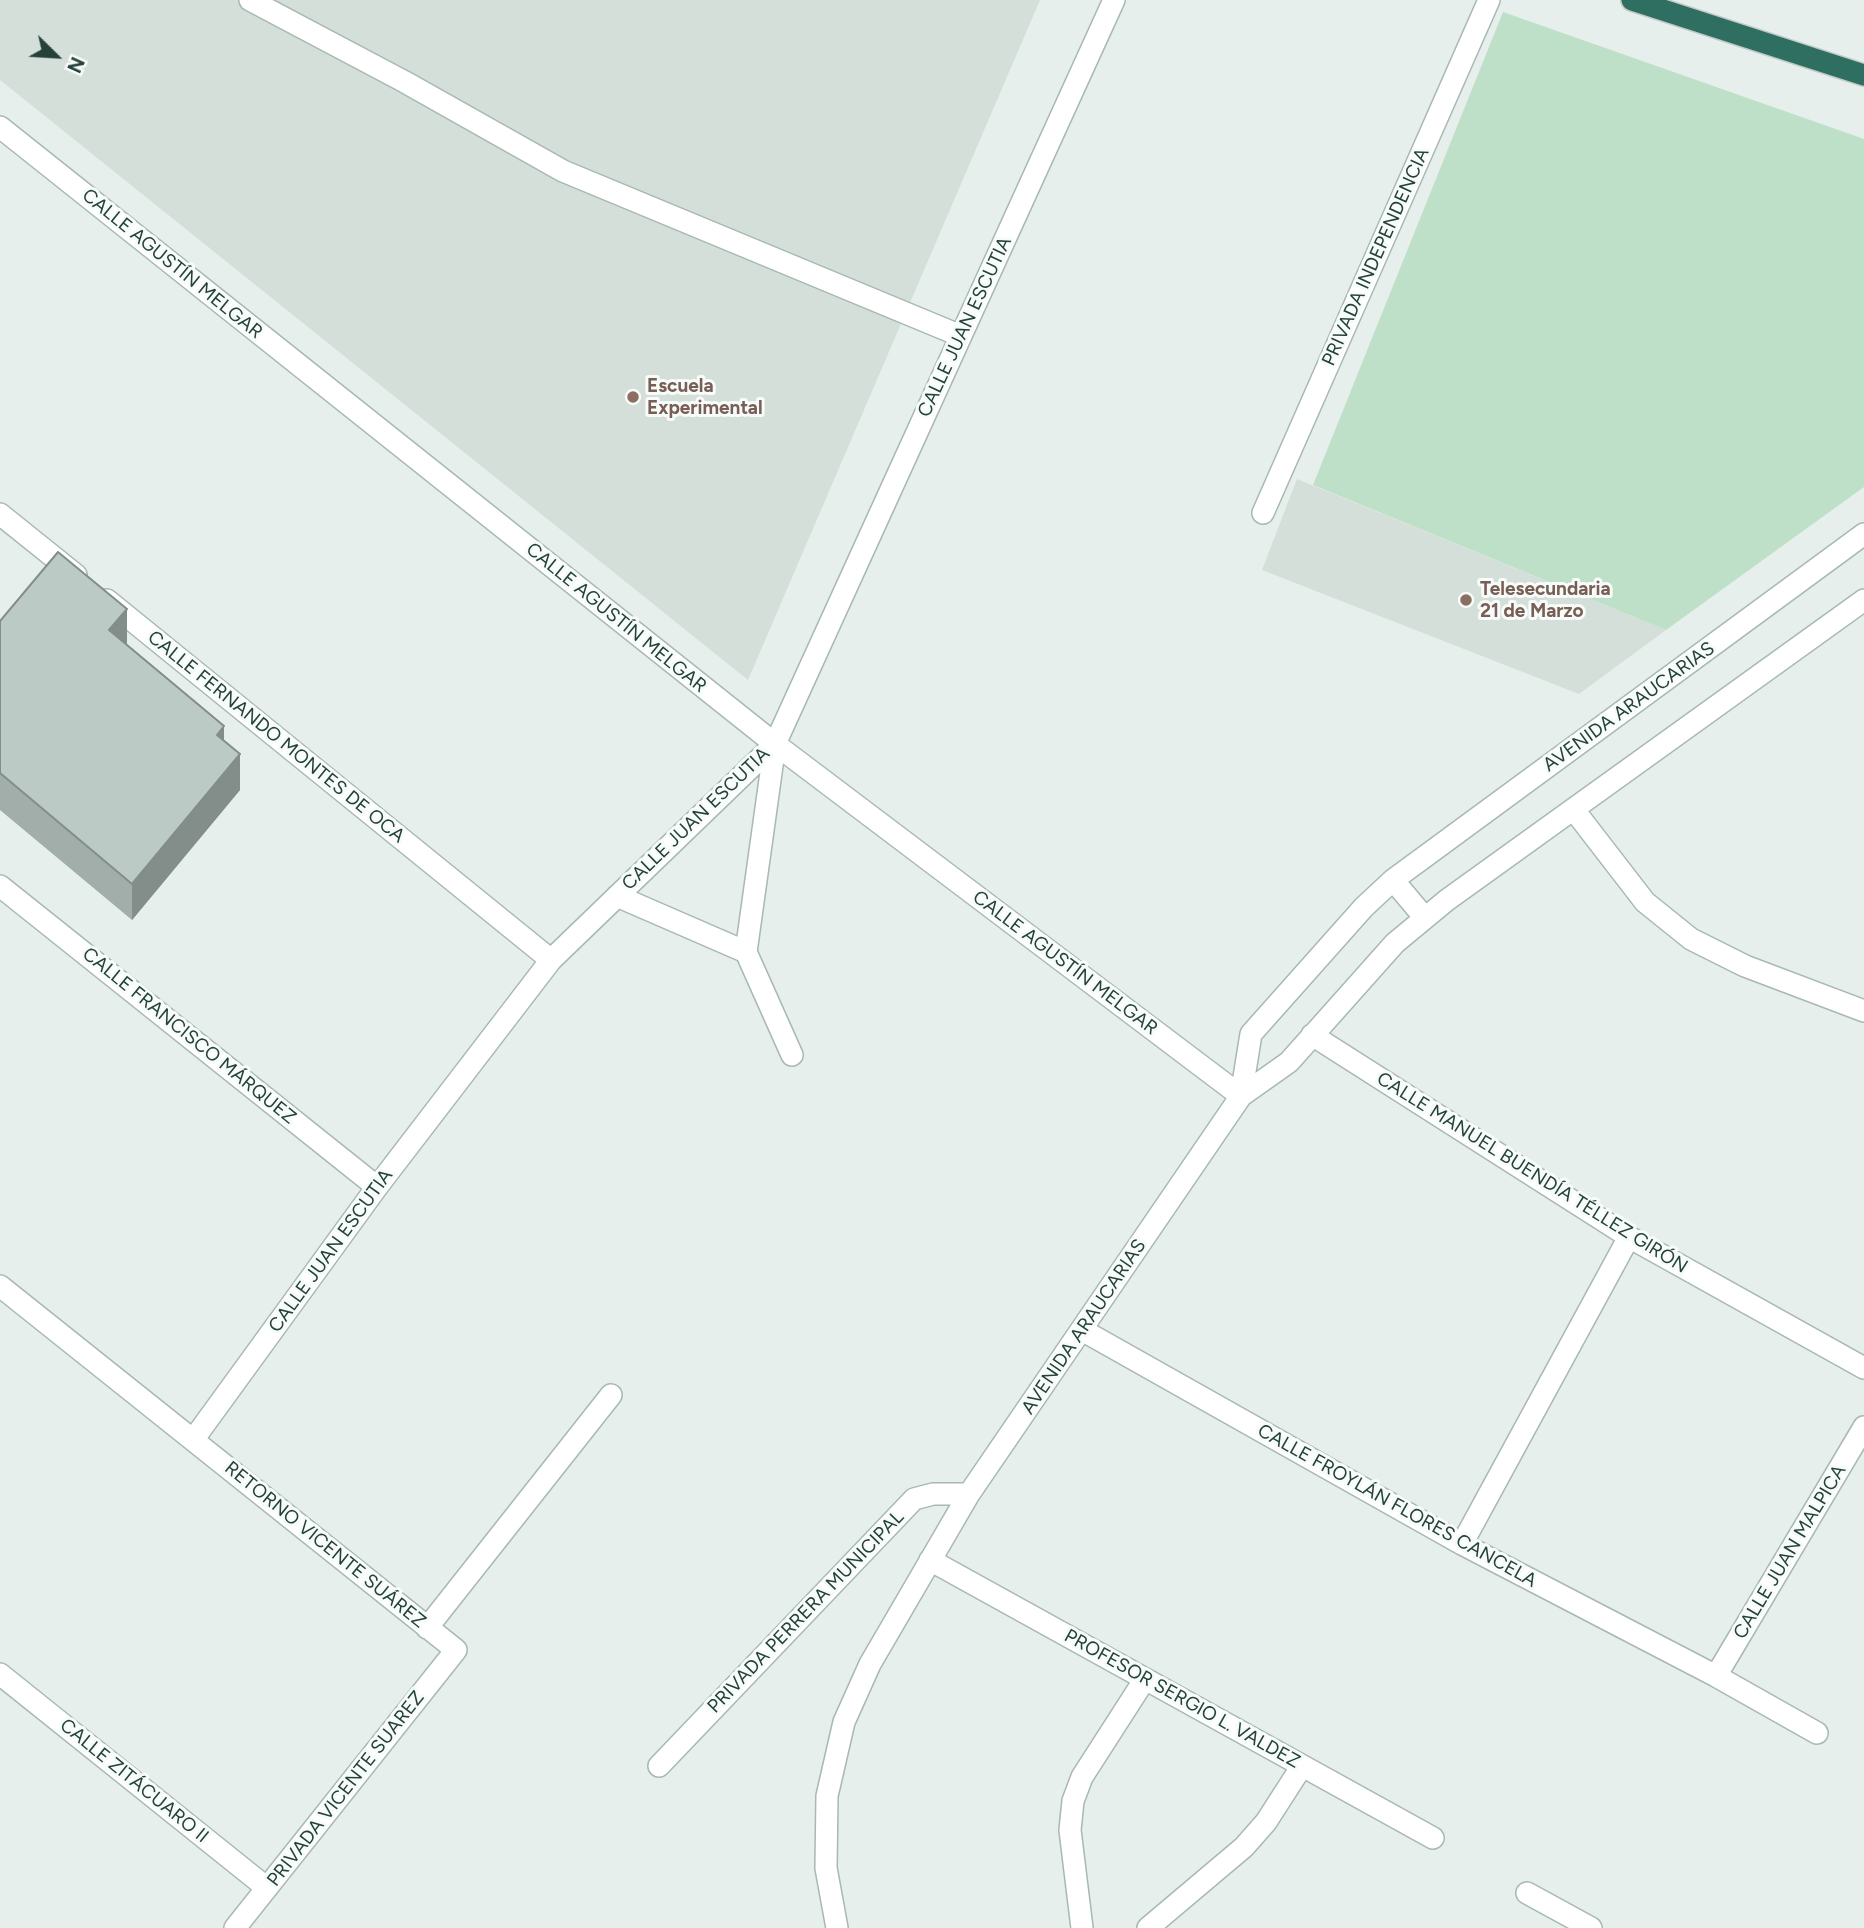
<!DOCTYPE html>
<html>
<head>
<meta charset="utf-8">
<style>
  body { margin:0 }
  #map { position:relative; width:1864px; height:1928px; overflow:hidden; background:#e6efeb; font-family:Figtree,sans-serif }
  canvas { display:block }
  .north { position:absolute; left:21px; top:21px; width:70px; height:70px; -webkit-text-stroke:5px #f7fbf9; paint-order:stroke; rotate:114deg; font-size:19px; font-weight:700; line-height:28px; text-align:center; color:#24423a }
  .north::after { content:''; display:block; margin:auto; width:24px; height:32px; background:#24423a; clip-path:polygon(50% 0,100% 100%,50% 72%,0 100%) }
</style>
</head>
<body>
<div id="map">
<canvas width="1864" height="1928"></canvas>
<div class="north">N</div>
</div>
<script>
const g = document.querySelector('canvas').getContext('2d');
g.lineJoin = 'round';
function paint(path, color) { g.fillStyle = color; g.fill(path, 'evenodd'); }
function trace(path, color, width, dash) { g.strokeStyle = color; g.lineWidth = width; g.lineCap = dash ? 'butt' : 'round'; g.setLineDash(dash || []); g.stroke(path); }
function write(font, color, halo, rows, align = 'center') {
  g.font = font + ' Figtree,sans-serif'; g.lineWidth = 6; g.setLineDash([]); g.textBaseline = 'middle'; g.strokeStyle = halo; g.fillStyle = color; for (const [text, x, y, turn = 0] of rows) {
    g.save(); g.translate(x, y); g.rotate((+turn || 0) * Math.PI / 180); g.textAlign = isNaN(turn) ? turn : align; if (halo) g.strokeText(text, 0, 0); g.fillText(text, 0, 0); g.restore();
  }
}
paint(new Path2D(`
  M 0,0 L 1040,0 L 748,680 L 0,80 Z
  M 1297,479 L 1666,630 L 1579,694 L 1262,570 Z`), '#d4dfda');
paint(new Path2D(`
  M 1503,12 L 1864,139 L 1864,487 L 1666,630 L 1313,485 Z`), '#bfe0c8');
const minor = new Path2D(`
  M 250,0 L 405,82 L 563,171 L 961,336
  M 0,127 L 775,744 L 1241,1096
  M 1263,513 L 1489,0
  M 0,514 L 76,575
  M 107,600 L 551,960
  M 775,744 L 746,952 L 792,1055
  M 1574,810 L 1645,902 L 1691,939 L 1745,966 L 1864,1011
  M 1393,880 L 1425,918
  M 0,886 L 377,1187
  M 617,896 L 746,952
  M 1312,1035 L 1629,1237 L 1864,1368
  M 1241,1096 L 1251,1034 L 1364,907 L 1393,880 L 1864,534
  M 0,1286 L 456,1650 L 235,1928
  M 1082,1330 L 1462,1544 L 1716,1676 L 1817,1733
  M 193,1440 L 377,1187 L 551,960 L 775,744 L 1114,0
  M 1462,1544 L 1629,1237
  M 930,1560 L 1433,1838
  M 427,1628 L 611,1395
  M 0,1674 L 267,1888
  M 1716,1676 L 1864,1427
  M 659,1766 L 914,1499 L 933,1494 L 969,1494
  M 1527,1893 L 1591,1928
  M 837,1928 L 826,1868 L 827,1796 L 844,1722 L 870,1664 L 969,1494 L 1241,1096 L 1289,1062 L 1395,943 L 1447,900 L 1864,600
  M 1082,1928 L 1070,1830 L 1073,1801 L 1082,1777 L 1145,1679
  M 1148,1928 L 1244,1847 L 1266,1822 L 1302,1766`);
const highway = new Path2D(`
  M 1632,0 L 1864,75`);
trace(minor, '#a8b8b2', 24);
trace(highway, '#c2cac8', 24);
trace(minor, '#fff', 21);
trace(highway, '#2f6f62', 21);
paint(new Path2D(`
  M 0,621 L 127,645 L 224,741 L 240,790 L 132,920 L 0,810 Z`), '#a1aea9');
paint(new Path2D(`
  M 127,609 L 127,645 L 109,630 Z
  M 224,726 L 224,762 L 217,735 Z
  M 240,754 L 240,790 L 132,920 L 132,884 Z`), '#838d89');
const building = new Path2D(`
  M 58,552 L 127,609 L 109,630 L 224,726 L 217,735 L 240,754 L 132,884 L 0,773 L 0,621 Z`);
paint(building, '#bbcac4');
trace(building, '#838d89', 2);
for (const [x, y, r, color] of [
  [633,397,7,"#8d6e63"],
  [1466,600,7,"#8d6e63"]
]) { const dot = new Path2D(); dot.arc(x, y, r, 0, 2 * Math.PI); g.fillStyle = color; g.fill(dot); trace(dot, '#f7fbf9', 2.5); }
write('19px', '#24423a', '#f7fbf9', [
  ["PRIVADA INDEPENDENCIA",1376,257,-66],
  ["CALLE AGUSTÍN MELGAR",172,264,39],
  ["CALLE JUAN ESCUTIA",965,327,-65],
  ["CALLE AGUSTÍN MELGAR",616,618,39],
  ["AVENIDA ARAUCARIAS",1629,707,-36],
  ["CALLE FERNANDO MONTES DE OCA",276,737,39],
  ["CALLE JUAN ESCUTIA",696,819,-44],
  ["CALLE AGUSTÍN MELGAR",1065,963,37],
  ["CALLE FRANCISCO MÁRQUEZ",189,1036,39],
  ["CALLE MANUEL BUENDÍA TÉLLEZ GIRÓN",1532,1173,32],
  ["CALLE JUAN ESCUTIA",331,1251,-54],
  ["AVENIDA ARAUCARIAS",1084,1327,-56],
  ["CALLE FROYLÁN FLORES CANCELA",1397,1506,29],
  ["RETORNO VICENTE SUÁREZ",325,1545,39],
  ["CALLE JUAN MALPICA",1790,1552,-59],
  ["PRIVADA PERRERA MUNICIPAL",806,1612,-46],
  ["PROFESOR SERGIO L. VALDEZ",1182,1699,29],
  ["CALLE ZITÁCUARO II",134,1781,39],
  ["PRIVADA VICENTE SUAREZ",346,1789,-52]
]);
write('bold 19px', '#785e54', '#f7fbf9', [
  ["Escuela",647,386],
  ["Experimental",647,408],
  ["Telesecundaria",1480,589],
  ["21 de Marzo",1480,611]
], 'left');
</script>
</body>
</html>
